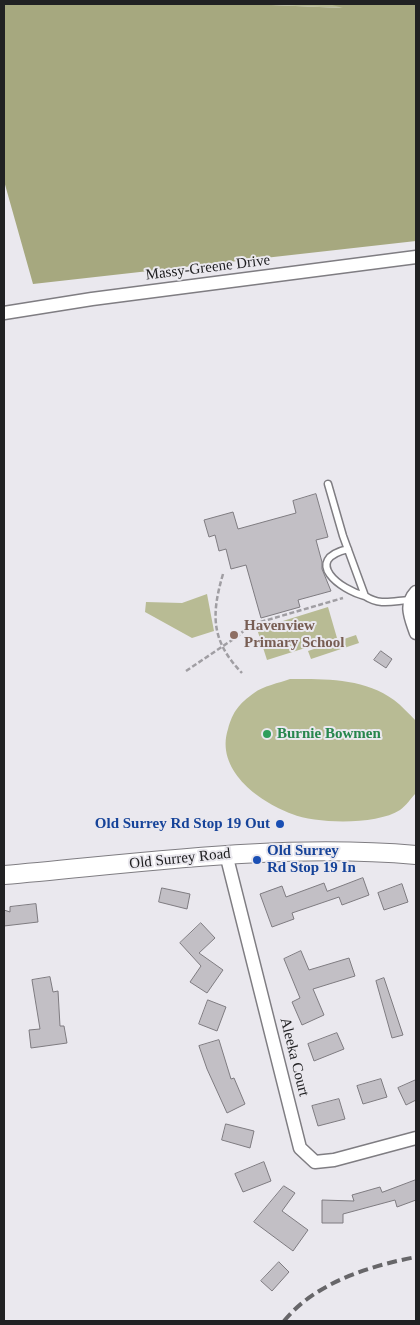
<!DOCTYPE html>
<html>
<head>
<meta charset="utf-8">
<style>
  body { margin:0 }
  #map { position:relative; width:420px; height:1325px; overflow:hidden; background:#eae8ee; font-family:Georgia,serif }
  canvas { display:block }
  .frame { position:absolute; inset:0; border:5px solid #212123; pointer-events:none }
</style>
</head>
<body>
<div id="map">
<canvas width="420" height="1325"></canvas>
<div class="frame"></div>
</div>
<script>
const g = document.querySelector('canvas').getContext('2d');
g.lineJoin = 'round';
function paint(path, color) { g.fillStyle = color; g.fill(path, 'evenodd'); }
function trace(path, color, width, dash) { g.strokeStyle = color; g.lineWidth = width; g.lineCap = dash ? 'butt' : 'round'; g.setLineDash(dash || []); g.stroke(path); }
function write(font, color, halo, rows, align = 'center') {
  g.font = font + ' Georgia,serif'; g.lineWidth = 4; g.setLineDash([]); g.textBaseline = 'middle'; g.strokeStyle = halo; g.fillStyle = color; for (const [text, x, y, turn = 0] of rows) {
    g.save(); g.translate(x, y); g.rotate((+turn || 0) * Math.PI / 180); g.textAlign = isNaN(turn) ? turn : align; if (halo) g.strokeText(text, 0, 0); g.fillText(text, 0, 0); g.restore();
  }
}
paint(new Path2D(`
  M 248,4 L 416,4 L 416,11 Z
  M 207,594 L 214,631 L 192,638 L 145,612 L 146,602 L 182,603 Z
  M 328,607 L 337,638 L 267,660 L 257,629 Z
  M 356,635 L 359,643 L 311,659 L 308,651 Z
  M 290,679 C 325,679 364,678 394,700 C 402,706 409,714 416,721 L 416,793 C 411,798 406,806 400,810 C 377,825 317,824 292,814 C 257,801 215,769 228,729 C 233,711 239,704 254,693 C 263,686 279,683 290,679 Z`), '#b8bb94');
paint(new Path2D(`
  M 4,4 L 248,4 L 343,8 L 329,4 L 416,4 L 416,241 L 33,284 L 4,181 Z`), '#a6a87f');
const building = new Path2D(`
  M 316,494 L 328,537 L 316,540 L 322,562 L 322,569 L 331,591 L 298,600 L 300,607 L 261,618 L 246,565 L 231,569 L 226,549 L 219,551 L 215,535 L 209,537 L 204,520 L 233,512 L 238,529 L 296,513 L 293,501 Z
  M 381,651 L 392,659 L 386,668 L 374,660 Z
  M 363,878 L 369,895 L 342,905 L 339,897 L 292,913 L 294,919 L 272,927 L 260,894 L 282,886 L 286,897 L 324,883 L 327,891 Z
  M 402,884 L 408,902 L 384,910 L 378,893 Z
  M 162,888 L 190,894 L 187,909 L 159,902 Z
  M 36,904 L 38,922 L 4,926 L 4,910 L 10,912 L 10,907 Z
  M 201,923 L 215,938 L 199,953 L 223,970 L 207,993 L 190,982 L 201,966 L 180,943 Z
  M 301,951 L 309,970 L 349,958 L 355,976 L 313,989 L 324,1015 L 302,1025 L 292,1002 L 300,998 L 284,959 Z
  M 50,977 L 53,992 L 58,991 L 60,1026 L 64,1026 L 67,1043 L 31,1048 L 29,1030 L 40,1029 L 32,980 Z
  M 384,978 L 403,1035 L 392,1038 L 376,981 Z
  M 208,1000 L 226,1007 L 217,1031 L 199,1024 Z
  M 337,1033 L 344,1049 L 314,1061 L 308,1044 Z
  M 219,1040 L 231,1079 L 234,1078 L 245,1104 L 227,1113 L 207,1069 L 199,1046 Z
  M 381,1079 L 387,1097 L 363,1104 L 357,1086 Z
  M 416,1080 L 416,1100 L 406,1105 L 398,1088 Z
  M 339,1099 L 345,1119 L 318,1126 L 312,1106 Z
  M 226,1124 L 254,1131 L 250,1148 L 222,1140 Z
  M 264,1162 L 271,1181 L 243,1192 L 235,1174 Z
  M 416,1180 L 416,1200 L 397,1207 L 395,1200 L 343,1214 L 343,1223 L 322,1223 L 322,1200 L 354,1201 L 352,1195 L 380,1187 L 382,1192 Z
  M 284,1186 L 295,1193 L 282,1211 L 308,1230 L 293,1251 L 254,1222 Z
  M 279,1262 L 289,1272 L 272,1291 L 261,1281 Z`);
paint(building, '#c2bfc5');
trace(building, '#7e7b80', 1);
const service = new Path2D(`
  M 328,484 L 343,536 L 365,596 C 380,606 393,601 409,600
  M 348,549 C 302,560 340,590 365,596`);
const minor = new Path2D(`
  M 4,313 L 92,299 L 416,257
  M 416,592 C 404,605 411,618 416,633
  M 226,854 L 300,1148 L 315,1162 L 334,1160 L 416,1138`);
const secondary = new Path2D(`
  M 4,875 C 141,863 278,843 416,855`);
trace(service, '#7f7d82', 9);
trace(minor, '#7f7d82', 15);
trace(secondary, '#7f7d82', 20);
trace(new Path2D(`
  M 223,574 C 211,615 211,641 242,673
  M 186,671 L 238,636 L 250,625 L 343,598`), '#a09ea3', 2.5, [5, 2.5]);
trace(service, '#fff', 6);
trace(minor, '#fff', 12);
trace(secondary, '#fff', 18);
trace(new Path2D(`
  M 284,1321 C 315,1283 369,1266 416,1257`), '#676669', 4, [10, 5]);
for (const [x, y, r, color] of [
  [234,635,5,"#8d6e63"],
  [267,734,5,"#2e9e5b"],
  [280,824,5,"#1a4fb4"],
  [257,860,5,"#1a4fb4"]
]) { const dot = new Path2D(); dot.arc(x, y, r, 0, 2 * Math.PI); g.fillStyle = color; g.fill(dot); trace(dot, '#eae8ee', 2); }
write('15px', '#212123', '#eae8ee', [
  ["Massy-Greene Drive",208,268,-7],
  ["Old Surrey Road",180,859,-6],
  ["Aleeka Court",294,1057,76]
]);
write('bold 15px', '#785e54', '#eae8ee', [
  ["Havenview",244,626],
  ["Primary School",244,643]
], 'left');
write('bold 15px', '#27864d', '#eae8ee', [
  ["Burnie Bowmen",277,734]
], 'left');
write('bold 15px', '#164399', '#eae8ee', [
  ["Old Surrey Rd Stop 19 Out",270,824],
  ["Old Surrey",267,851,"left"],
  ["Rd Stop 19 In",267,868,"left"]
], 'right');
</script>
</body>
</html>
